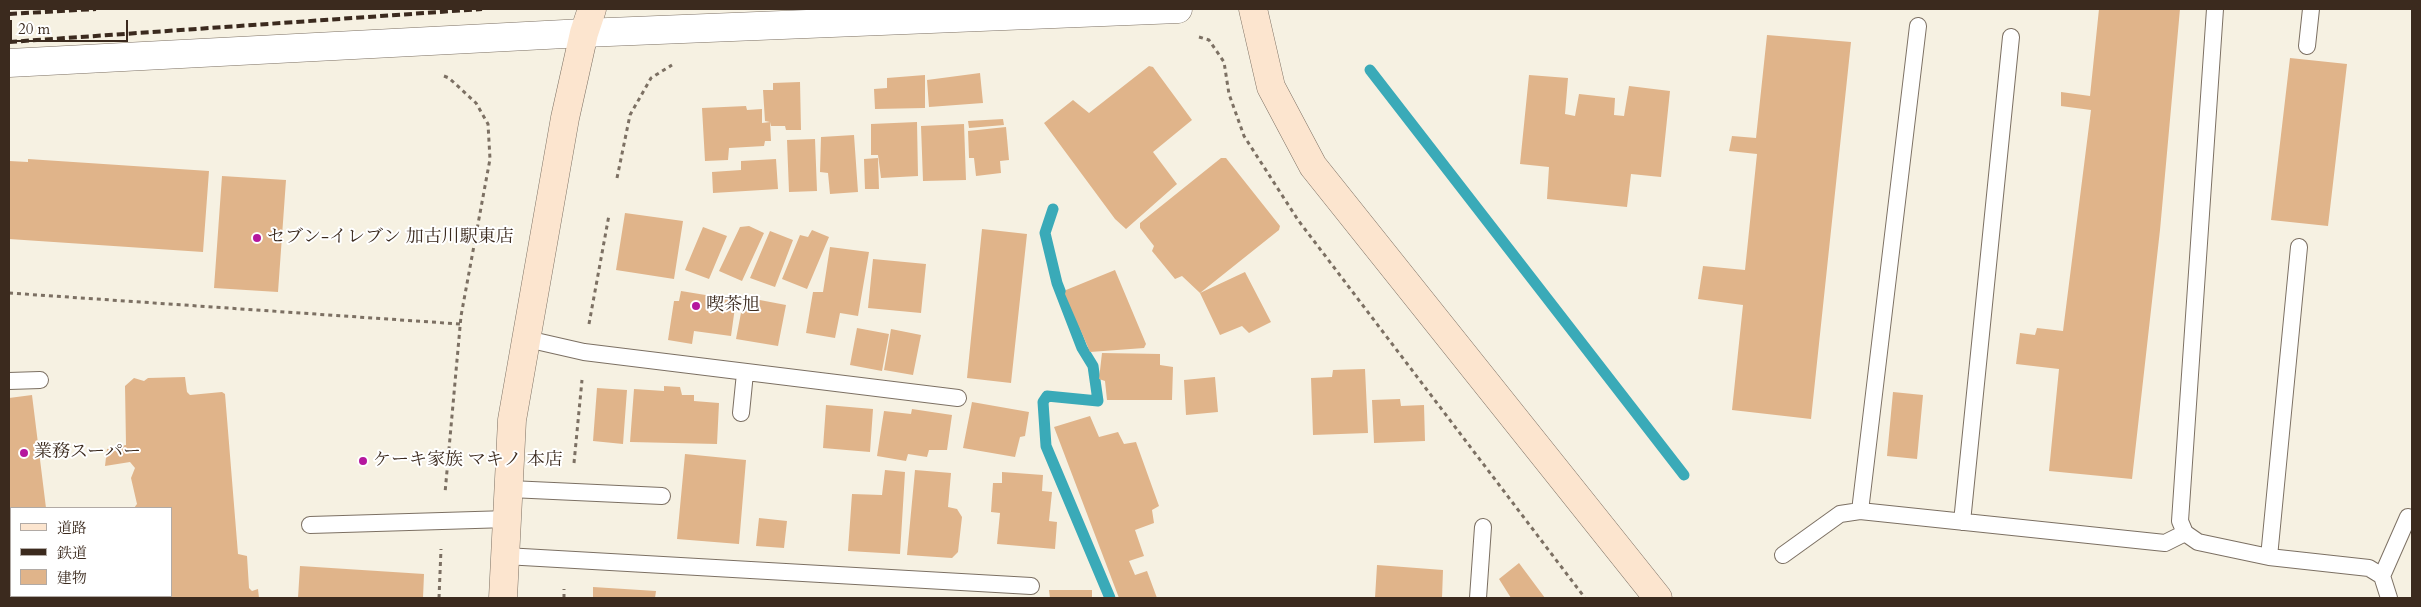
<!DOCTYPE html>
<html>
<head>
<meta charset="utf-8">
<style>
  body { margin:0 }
  #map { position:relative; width:2421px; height:607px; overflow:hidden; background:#f6f1e2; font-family:Cardo,"Noto Serif JP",serif }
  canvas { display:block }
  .frame { position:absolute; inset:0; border:10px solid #3b2a1e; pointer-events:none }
  .legend { position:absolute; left:10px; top:507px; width:162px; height:90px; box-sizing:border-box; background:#fff; border:1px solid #b1aaa5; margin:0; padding:6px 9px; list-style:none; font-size:15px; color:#3b2a1e }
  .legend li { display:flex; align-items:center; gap:10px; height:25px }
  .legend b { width:25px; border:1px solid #b1aaa5 }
  .scale { position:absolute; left:10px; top:20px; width:118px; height:22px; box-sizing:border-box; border:2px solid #3b2a1e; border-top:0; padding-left:6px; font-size:15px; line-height:18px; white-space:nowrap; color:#3b2a1e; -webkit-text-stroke:4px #fff; paint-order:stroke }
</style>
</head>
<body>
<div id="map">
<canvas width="2421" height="607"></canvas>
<div class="frame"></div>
<ul class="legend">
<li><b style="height:6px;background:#fce5cf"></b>道路</li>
<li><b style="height:6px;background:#3b2a1e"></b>鉄道</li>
<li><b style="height:14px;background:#e0b48a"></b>建物</li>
</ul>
<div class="scale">20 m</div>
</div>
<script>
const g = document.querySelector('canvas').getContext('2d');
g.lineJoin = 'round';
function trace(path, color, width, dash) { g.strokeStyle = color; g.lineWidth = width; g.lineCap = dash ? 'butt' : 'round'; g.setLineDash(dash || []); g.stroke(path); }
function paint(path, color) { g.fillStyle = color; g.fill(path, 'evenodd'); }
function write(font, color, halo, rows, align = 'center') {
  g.font = font + ' Cardo,"Noto Serif JP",serif'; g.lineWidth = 4; g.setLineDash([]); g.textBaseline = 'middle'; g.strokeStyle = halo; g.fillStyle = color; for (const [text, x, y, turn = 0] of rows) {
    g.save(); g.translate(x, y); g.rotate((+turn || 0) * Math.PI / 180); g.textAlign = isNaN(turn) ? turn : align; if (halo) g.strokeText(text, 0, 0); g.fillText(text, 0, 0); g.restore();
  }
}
trace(new Path2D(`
  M 1370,70 L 1684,475
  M 1053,209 L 1045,233 L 1057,283 L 1082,348 L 1093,366 L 1098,401 L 1047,396 L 1043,402 L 1046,446 L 1110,598`), '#3aaab8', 11);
paint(new Path2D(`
  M 2099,9 L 2180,9 L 2160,230 L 2132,479 L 2049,471 L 2059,369 L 2016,364 L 2020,333 L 2035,335 L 2037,328 L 2063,331 L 2091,110 L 2061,106 L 2061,92 L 2090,96 Z
  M 1767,35 L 1851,42 L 1811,419 L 1732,410 L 1743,305 L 1698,299 L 1703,266 L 1745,270 L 1757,154 L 1729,151 L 1732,136 L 1756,138 Z
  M 2290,58 L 2347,64 L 2328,226 L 2271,220 Z
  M 1149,66 L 1153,67 L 1192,120 L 1153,152 L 1177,184 L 1126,229 L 1115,219 L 1044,123 L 1073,100 L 1089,113 Z
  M 980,73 L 983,103 L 929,107 L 927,80 Z
  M 925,75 L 925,108 L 875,109 L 874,89 L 887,88 L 887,78 Z
  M 1529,75 L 1568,78 L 1565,114 L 1575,116 L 1579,94 L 1615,98 L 1614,115 L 1624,116 L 1629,86 L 1670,91 L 1661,177 L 1631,174 L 1627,207 L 1547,199 L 1549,167 L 1520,164 Z
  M 800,82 L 801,130 L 786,130 L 785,126 L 771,126 L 770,122 L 765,121 L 763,90 L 773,90 L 773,83 Z
  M 746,106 L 747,110 L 762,109 L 762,123 L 770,122 L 771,141 L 765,141 L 764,146 L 729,148 L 728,160 L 705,161 L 702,108 Z
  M 1003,119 L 1004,125 L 969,128 L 968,121 Z
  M 917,122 L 918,176 L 881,178 L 878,155 L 871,155 L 871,124 Z
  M 964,124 L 966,180 L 923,181 L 921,126 Z
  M 1006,127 L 1009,160 L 1000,161 L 1001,173 L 976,176 L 974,158 L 969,158 L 968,131 Z
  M 854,135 L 858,192 L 830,194 L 828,173 L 820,172 L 821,137 Z
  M 815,139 L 817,191 L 789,192 L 787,140 Z
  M 878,158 L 879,189 L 865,189 L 864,159 Z
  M 1221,158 L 1226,158 L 1280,226 L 1279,230 L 1200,293 L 1182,276 L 1175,279 L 1152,251 L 1154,246 L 1140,228 L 1140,223 Z
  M 28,159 L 209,171 L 203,252 L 9,239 L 9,161 L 28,162 Z
  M 776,159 L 778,189 L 713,193 L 712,172 L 741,170 L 741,161 Z
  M 222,176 L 286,180 L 278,292 L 214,288 Z
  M 625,213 L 683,221 L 674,279 L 616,270 Z
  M 749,226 L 764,233 L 742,281 L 719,271 L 740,227 Z
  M 703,227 L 727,236 L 709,279 L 685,270 Z
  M 982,229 L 1027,234 L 1011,383 L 967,378 Z
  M 812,230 L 829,237 L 807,289 L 782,279 L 800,235 L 808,237 Z
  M 770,231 L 793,240 L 775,287 L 750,278 Z
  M 830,247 L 869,252 L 858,316 L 840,313 L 835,338 L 806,333 L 813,292 L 823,292 Z
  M 873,259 L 926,264 L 921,313 L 868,308 Z
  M 1115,270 L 1146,344 L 1144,348 L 1090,352 L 1065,294 L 1066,290 Z
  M 1245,272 L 1271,322 L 1249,333 L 1242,326 L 1220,335 L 1200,293 Z
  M 681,291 L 736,300 L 731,336 L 694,331 L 692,344 L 668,340 L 674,301 L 679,301 Z
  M 744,297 L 786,305 L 778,346 L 736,339 Z
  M 857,328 L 889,334 L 882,371 L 850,365 Z
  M 891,329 L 921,335 L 913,375 L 884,370 Z
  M 1102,353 L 1160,354 L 1160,365 L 1173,367 L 1172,400 L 1107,400 L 1105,381 L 1099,379 Z
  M 1365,369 L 1368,433 L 1313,435 L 1311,378 L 1332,377 L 1333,370 Z
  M 185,377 L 187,392 L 190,395 L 222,392 L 225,394 L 238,554 L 247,556 L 249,588 L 252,591 L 258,589 L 259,598 L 145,598 L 144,596 L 171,596 L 171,508 L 134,508 L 137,504 L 131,478 L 135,468 L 130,462 L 105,466 L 107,449 L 126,445 L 125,386 L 134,378 L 144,381 L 148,378 Z
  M 1215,377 L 1218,412 L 1186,415 L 1184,380 Z
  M 664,386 L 680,387 L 682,395 L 694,395 L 694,401 L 719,403 L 717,444 L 630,442 L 634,389 L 664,391 Z
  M 597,388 L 627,390 L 623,444 L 593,441 Z
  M 1893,392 L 1923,395 L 1917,459 L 1887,456 Z
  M 32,395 L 46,508 L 11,508 L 11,555 L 9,555 L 9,398 Z
  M 1400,399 L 1401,406 L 1424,405 L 1425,441 L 1374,443 L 1372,400 Z
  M 972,402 L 1029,412 L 1025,436 L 1020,437 L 1015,457 L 963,448 Z
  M 826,405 L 873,409 L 870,452 L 823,448 Z
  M 912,409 L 952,415 L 947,450 L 929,450 L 927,457 L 908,454 L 906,461 L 877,456 L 884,411 L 911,414 Z
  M 1090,416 L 1099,437 L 1118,432 L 1124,444 L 1136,442 L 1159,506 L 1152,510 L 1154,523 L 1135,530 L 1144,556 L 1129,561 L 1135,575 L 1147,571 L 1157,598 L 1119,598 L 1054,427 Z
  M 685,454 L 746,460 L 739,544 L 677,539 Z
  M 885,470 L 905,472 L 900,554 L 848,551 L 852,494 L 882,495 Z
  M 915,470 L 951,473 L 948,507 L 957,509 L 962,517 L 958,552 L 952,558 L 907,555 Z
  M 1002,472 L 1043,475 L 1042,491 L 1052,492 L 1049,521 L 1057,522 L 1055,549 L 997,544 L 1000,513 L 991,512 L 993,483 L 1002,483 Z
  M 759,518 L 787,521 L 784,548 L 756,546 Z
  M 1519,563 L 1545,598 L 1511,598 L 1499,579 Z
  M 1377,565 L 1443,570 L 1442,598 L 1375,598 Z
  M 300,566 L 424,574 L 423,598 L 298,598 Z
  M 593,587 L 656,591 L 655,598 L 593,598 Z
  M 1049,590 L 1092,590 L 1092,598 L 1050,598 Z`), '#e0b48a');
const lane = new Path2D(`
  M 2215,9 L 2180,521 L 2185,533 L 2198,542 L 2269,557 L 2369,568 L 2382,576 L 2389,598
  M 2307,46 L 2311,9
  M 527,339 L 584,352 L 958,398
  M 9,381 L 40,380
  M 741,413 L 745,373
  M 510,489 L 662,496
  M 1860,511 L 1918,26
  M 1962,522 L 2011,37
  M 310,525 L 508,519
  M 1783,555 L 1840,514 L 1860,511 L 2165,543 L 2185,533
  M 505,556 L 1031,586
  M 2269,557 L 2299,247
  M 2382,576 L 2408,517
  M 1478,598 L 1483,527`);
const street = new Path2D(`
  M 9,63 L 584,33 L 1178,9`);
const secondary = new Path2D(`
  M 1253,9 L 1271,87 L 1313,166 L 1658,598
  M 503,598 L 512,420 L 565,118 L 584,33 L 592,9`);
trace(lane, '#7c7063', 18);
trace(street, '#7c7063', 29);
trace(secondary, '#7c7063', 29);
trace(new Path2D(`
  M 1199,37 L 1209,40 L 1224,62 L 1229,94 L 1244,136 L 1298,220 L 1585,598
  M 444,76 L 449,78 L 476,103 L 488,124 L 490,159 L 461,316 L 445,493
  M 617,178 L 630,115 L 651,78 L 672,65
  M 9,293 L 460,324
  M 589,324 L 609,215
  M 574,463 L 582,380
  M 439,598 L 441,549
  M 564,598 L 564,589`), '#7c7063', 3, [4, 4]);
trace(lane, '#fff', 16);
trace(street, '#fff', 28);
trace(secondary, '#fce5cf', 28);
trace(new Path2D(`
  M 9,14 L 96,9
  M 9,42 L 482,9`), '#3b2a1e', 4, [8, 4]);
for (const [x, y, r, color] of [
  [257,238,5,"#b5179e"],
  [696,306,5,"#b5179e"],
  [24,453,5,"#b5179e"],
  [363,461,5,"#b5179e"]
]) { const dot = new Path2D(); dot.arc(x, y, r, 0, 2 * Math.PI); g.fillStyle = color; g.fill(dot); trace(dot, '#fff', 2); }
write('18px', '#3b2a1e', '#fff', [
  ["セブン-イレブン 加古川駅東店",267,238],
  ["喫茶旭",706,306],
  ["業務スーパー",34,453],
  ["ケーキ家族 マキノ 本店",373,461]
], 'left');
</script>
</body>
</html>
